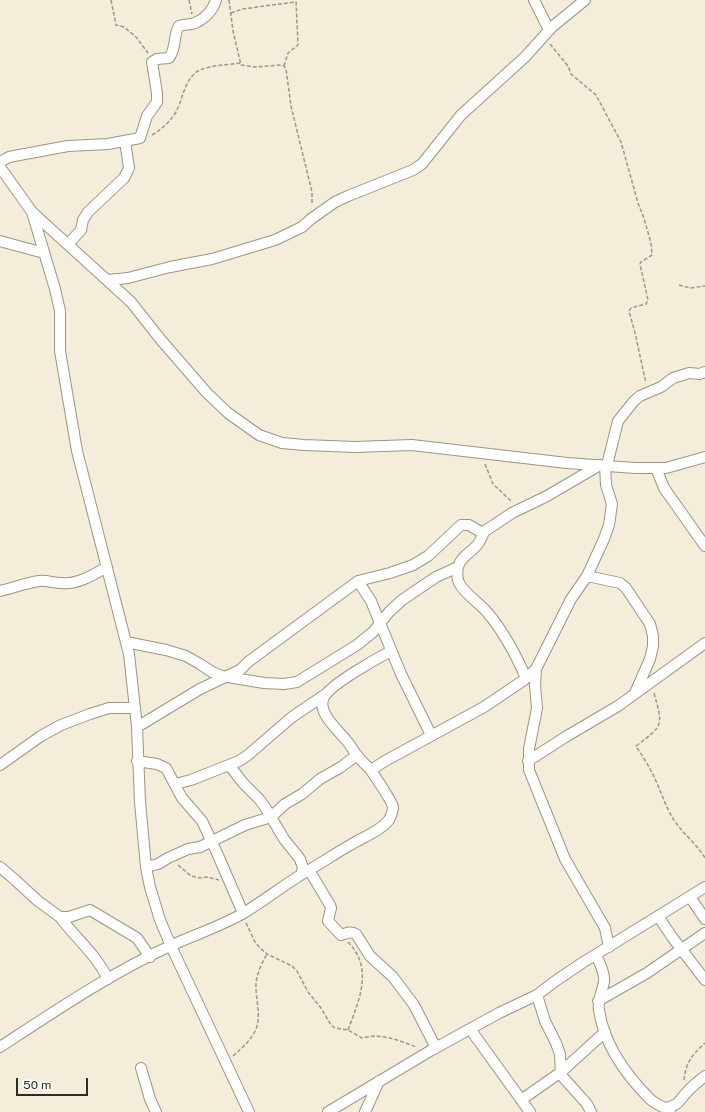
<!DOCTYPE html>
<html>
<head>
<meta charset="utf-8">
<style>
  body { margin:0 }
  #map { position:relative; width:705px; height:1112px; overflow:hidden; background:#f4edd9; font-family:"Public Sans",sans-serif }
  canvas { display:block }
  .scale { position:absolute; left:16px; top:1078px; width:72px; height:18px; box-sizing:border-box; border:2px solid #2e2c24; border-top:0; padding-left:5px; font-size:12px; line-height:14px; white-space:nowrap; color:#2e2c24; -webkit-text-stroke:3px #fff; paint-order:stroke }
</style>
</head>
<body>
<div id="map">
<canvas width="705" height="1112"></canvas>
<div class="scale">50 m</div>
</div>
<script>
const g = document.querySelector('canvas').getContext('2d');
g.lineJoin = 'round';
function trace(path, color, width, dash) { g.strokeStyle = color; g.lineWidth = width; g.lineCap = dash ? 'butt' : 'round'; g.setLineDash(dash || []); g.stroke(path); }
const minor = new Path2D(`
  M 534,0 L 549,30
  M 0,162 L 9,157 L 30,153 L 68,146 L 108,144 L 140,138 L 147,116 L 157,102 L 157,93 L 152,62 L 157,59 L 169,58 C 177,48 173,34 179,26 C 184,24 190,25 195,23 C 205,19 213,10 216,0
  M 0,167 L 32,212 L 131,302 L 161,340 L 207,393 L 228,413 L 259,435 L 282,443 L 304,445 L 355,447 L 412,445 L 567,463 L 635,468 L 666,468 L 705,457
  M 32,212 L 55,289 L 60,311 L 60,351 L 77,451 L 129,654 L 137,727 L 140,802 L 146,867 L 150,887 L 160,920 L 171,946 L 249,1112
  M 0,241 L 44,253
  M 69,243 L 81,230 L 83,220 L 88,212 L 124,178 L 129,168 L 125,141
  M 108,280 L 128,278 L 170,267 L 212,259 L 275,240 L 302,227 L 311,219 L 335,202 L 348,196 L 413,170 L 422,164 L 461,115 L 525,57 L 552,27 L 585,0
  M 607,465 L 618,421 L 634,401 L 640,396 L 661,387 L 673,378 L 689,373 L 700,374 L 705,372
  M 656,468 L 664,488 L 705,546
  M 485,531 C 482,535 481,540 478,544 C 471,553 461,556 458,567 C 457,572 457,578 459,583 C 465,594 478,602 487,612 C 504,632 516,655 526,678
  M 587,576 L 620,583 L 626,588 L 650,624 L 653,636 L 653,646 L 650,659 L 635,693
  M 358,581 L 371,601 L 401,674 L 431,735
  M 0,591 C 13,588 26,583 39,581 C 47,580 53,583 61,583 C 77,585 93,575 107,567
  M 126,642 L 166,650 L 186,656 L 200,664 L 212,672 L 222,676 L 264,683 L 284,684 L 297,682 L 357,645 L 373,632 L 389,612 L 402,600 L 436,577 L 458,567
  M 536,669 L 535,685 L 537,708 L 529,749 L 529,770 L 565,859 L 605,928 L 609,947
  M 137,727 L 200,689 L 240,670 L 248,662 L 358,581 L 390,573 L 413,565 L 428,556 L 461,525 L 469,525 L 481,532 L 485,531 L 512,513 L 547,496 L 600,465
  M 137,761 L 157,764 L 166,768 L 182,798 L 202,821 L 217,853 L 243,913
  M 528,761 L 567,736 L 618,706 L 705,643
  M 0,765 L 41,736 L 61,725 L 90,714 L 109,708 L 135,708
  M 230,766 L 243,783 L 259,799 L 265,807 L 284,839 L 300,859 L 303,868 L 301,875
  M 371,770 L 385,761 L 484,707 L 524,680 L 536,669 L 571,599 L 587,576 L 604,539 L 609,525 L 612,504 L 606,485 L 605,465
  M 175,784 L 191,780 L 239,761 L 248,755 L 292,717 L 326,694
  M 0,867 L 14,879 L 38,901 L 60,917 L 69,917 L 90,910 L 137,938 L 150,957
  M 146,867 L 158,864 L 168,858 L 188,849 L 200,847 L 245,825 L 271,817 L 285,804 L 302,794 L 320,779 L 341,767 L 357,755
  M 309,870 L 330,905 L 331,908 L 328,921 L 341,935 C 347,933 350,931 356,934 L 370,956 L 393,977 L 414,1005 L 436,1048
  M 690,897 L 705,919
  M 658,916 L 672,937 L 705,980
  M 60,917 C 77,940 96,954 108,979
  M 596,955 C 599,962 605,972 604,981 C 603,992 597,998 599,1010 C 604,1044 626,1075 650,1099 C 656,1105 664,1106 670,1112
  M 537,995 L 545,1021 L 556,1043 L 560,1054 L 561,1075 L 587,1104 L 591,1112
  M 598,1001 L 647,973 L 705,933
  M 470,1029 L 530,1112
  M 0,1047 C 55,1011 111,973 170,946 C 194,935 219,927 242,914 C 262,902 280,888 299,876 C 317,866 334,854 352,844 C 365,836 379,832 389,820 C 391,816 393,812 393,807 C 392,801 374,775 370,769 C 365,764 360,760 356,754 C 352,749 350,744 346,740 C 338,730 316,712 324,697 C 331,684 376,659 391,651
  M 141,1068 L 150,1099 L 156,1112
  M 521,1100 L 561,1072 L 605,1032
  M 666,1108 C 681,1104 678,1101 688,1091 C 692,1086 699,1081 705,1076
  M 328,1112 L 430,1051 L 499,1013 L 537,995 L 554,982 L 582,963 L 705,887
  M 365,1112 L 379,1081`);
trace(minor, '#9c9583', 12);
trace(new Path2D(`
  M 111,0 L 116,25 L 124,27 L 136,37 L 148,53
  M 189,0 L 192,14
  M 229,0 L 233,31 L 241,65 L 255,67 L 281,65 L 284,66 L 286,69 L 291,106 L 312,192 L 312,205
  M 231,13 L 242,9 L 295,2
  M 550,44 L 568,66 L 571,74 L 596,95 L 621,142 L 638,203 L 644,218 L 651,243 L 652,255 L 641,262 L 640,264 L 648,300 L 646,304 L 631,308 L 629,311 L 635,333 L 646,383
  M 284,66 L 288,53 L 298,45 L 296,0
  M 152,135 C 162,129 170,122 176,112 C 183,99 184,80 198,71 C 210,65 227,65 240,63
  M 679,285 L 690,288 L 705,286
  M 485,464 L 493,484 L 512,502
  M 654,693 C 663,726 664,725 636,746 C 643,757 651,769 656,781 C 662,794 666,808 674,820 C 683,834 697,844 705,858
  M 178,865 L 191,876 L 200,878 L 207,877 L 219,880
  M 246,923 L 255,942 L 260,948 L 267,954 L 292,966 L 297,971 L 308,992 L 321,1008 L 331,1025 L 335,1028 L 348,1030 L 362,1038 C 380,1033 399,1040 416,1047
  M 348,1030 C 359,1000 374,969 348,942
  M 233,1056 C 241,1049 249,1042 254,1033 C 263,1018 255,1000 256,983 C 257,973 262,963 267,954
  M 684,1080 C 686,1062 692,1055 705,1043`), '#9c9789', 1.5, [4, 2]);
trace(minor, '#fff', 10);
</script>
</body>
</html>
